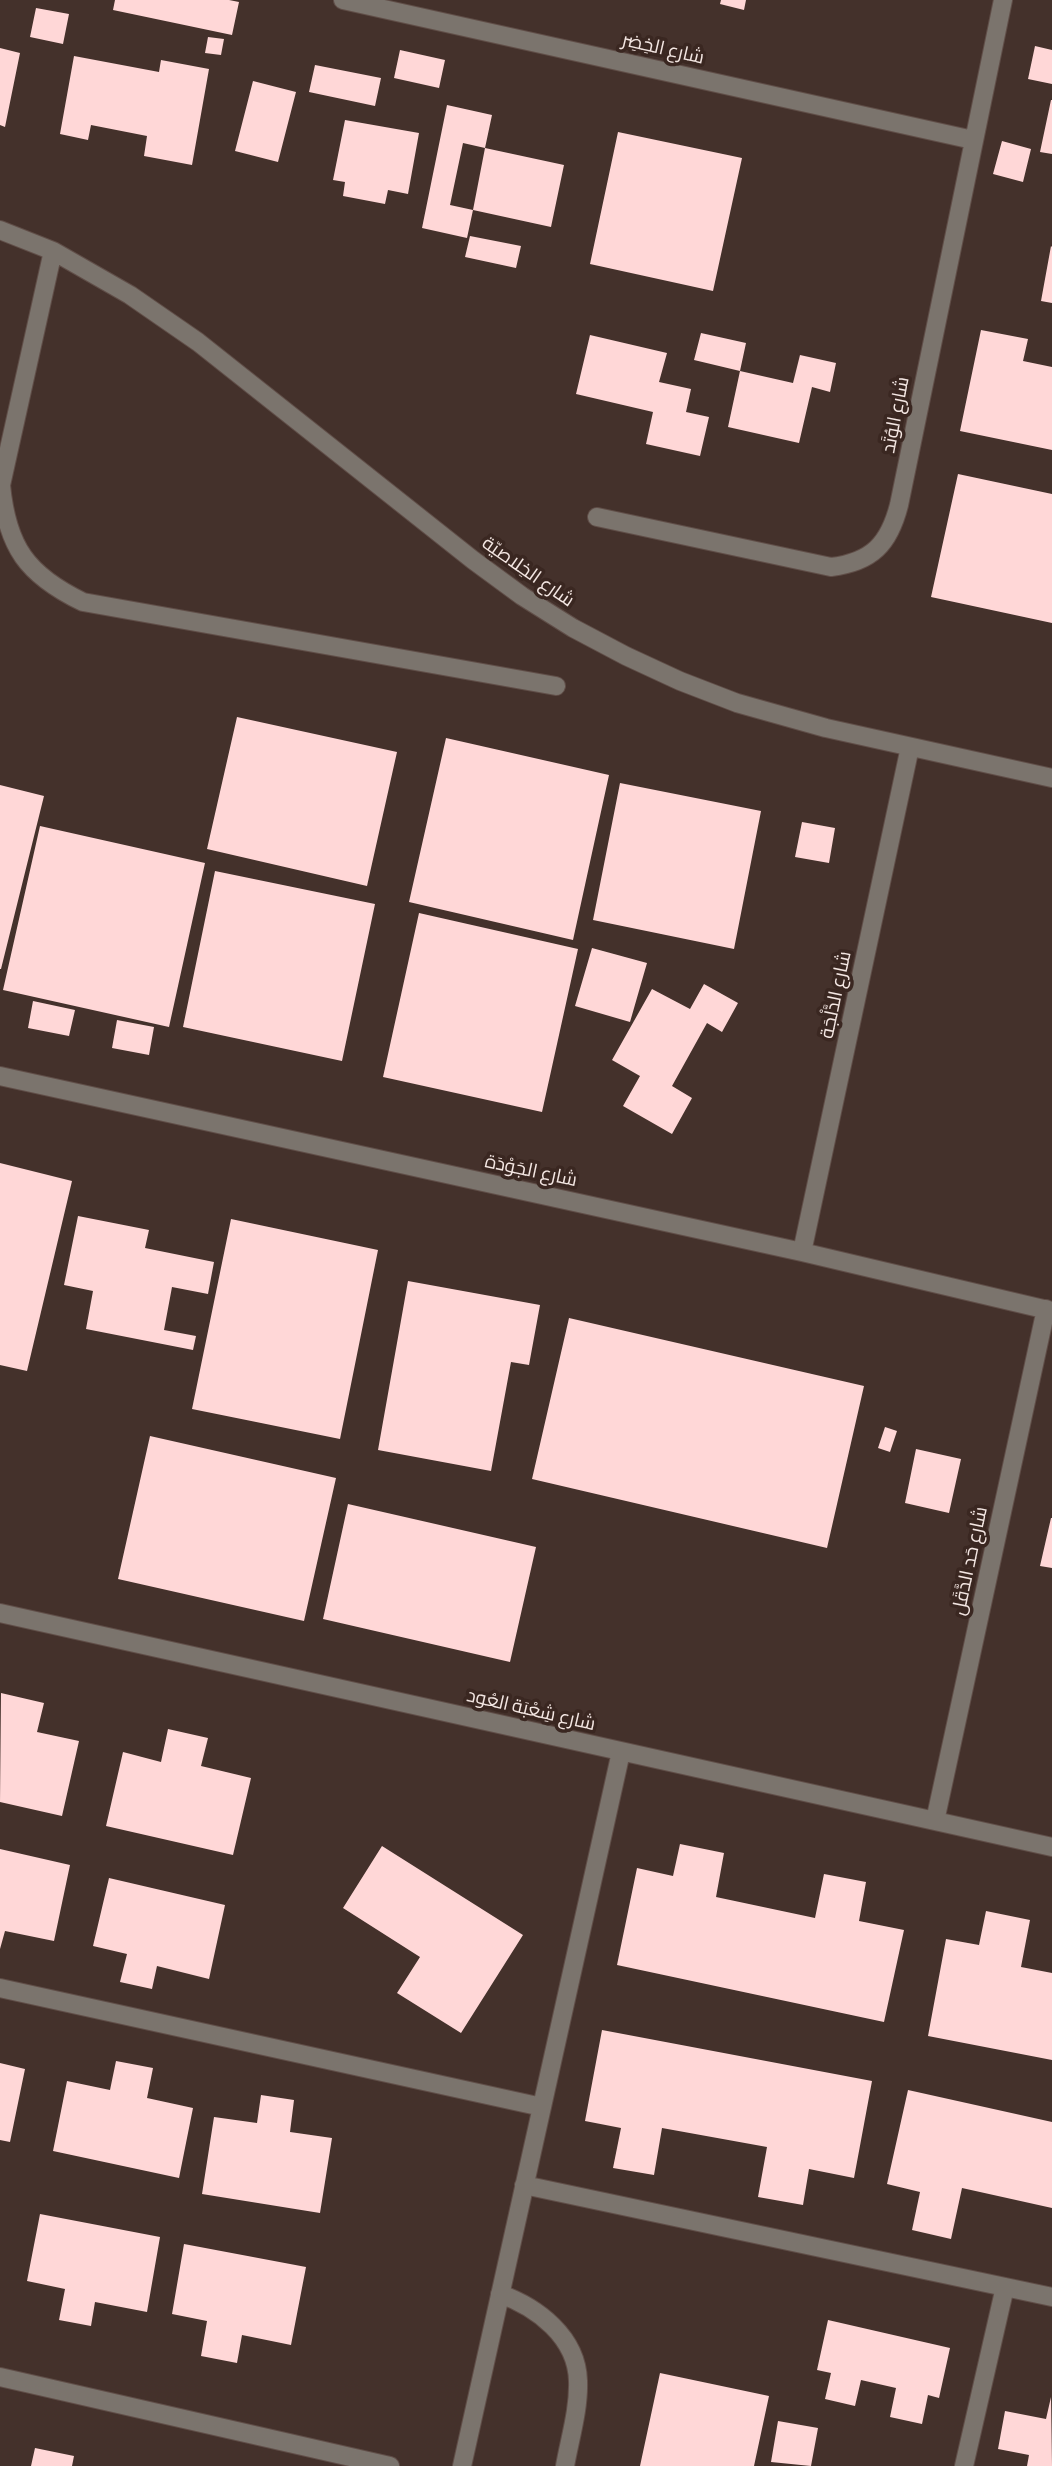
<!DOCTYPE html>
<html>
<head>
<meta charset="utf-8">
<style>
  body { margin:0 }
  canvas { display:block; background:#44312b }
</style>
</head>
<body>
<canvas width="1052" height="2466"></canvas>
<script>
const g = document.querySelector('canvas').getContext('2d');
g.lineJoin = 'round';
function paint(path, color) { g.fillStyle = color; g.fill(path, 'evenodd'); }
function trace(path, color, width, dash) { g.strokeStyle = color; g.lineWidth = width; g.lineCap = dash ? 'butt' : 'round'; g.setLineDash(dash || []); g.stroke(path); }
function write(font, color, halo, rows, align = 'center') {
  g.font = font + ' Literata,Cairo,serif'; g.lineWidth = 7; g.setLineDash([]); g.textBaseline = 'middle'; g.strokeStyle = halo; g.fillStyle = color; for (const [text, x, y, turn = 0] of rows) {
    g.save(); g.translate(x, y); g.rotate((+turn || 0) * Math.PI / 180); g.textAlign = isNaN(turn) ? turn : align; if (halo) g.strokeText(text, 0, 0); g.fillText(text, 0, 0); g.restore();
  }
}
paint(new Path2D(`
  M 115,0 L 229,0 L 239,2 L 232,35 L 113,10 Z
  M 721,0 L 746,0 L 744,10 L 720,4 Z
  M 36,8 L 69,14 L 63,44 L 30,37 Z
  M 208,37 L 224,39 L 221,55 L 205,53 Z
  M 1035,46 L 1052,50 L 1052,84 L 1028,79 Z
  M 0,48 L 20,53 L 5,127 L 0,125 Z
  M 400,50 L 445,60 L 439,88 L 394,78 Z
  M 74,56 L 159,72 L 161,60 L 209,69 L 192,165 L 144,156 L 147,136 L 91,125 L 88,140 L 60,134 Z
  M 315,65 L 381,78 L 375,106 L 309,92 Z
  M 253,81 L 296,92 L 278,162 L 235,151 Z
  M 1051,100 L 1052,100 L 1052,154 L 1040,152 Z
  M 447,105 L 492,115 L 485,148 L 564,165 L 551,227 L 473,210 L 485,148 L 463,143 L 450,205 L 473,210 L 467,238 L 422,228 Z
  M 345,120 L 419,133 L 408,194 L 388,190 L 385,204 L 343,196 L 345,182 L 333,180 Z
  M 618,132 L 742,158 L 713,291 L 590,264 Z
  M 1002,141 L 1031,149 L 1023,182 L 993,174 Z
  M 470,236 L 521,246 L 516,268 L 465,257 Z
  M 1051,246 L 1052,247 L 1052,303 L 1041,301 Z
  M 981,330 L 1028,339 L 1023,361 L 1052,367 L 1052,450 L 960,431 Z
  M 701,333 L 746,343 L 740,371 L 793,383 L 800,355 L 836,363 L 830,392 L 812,387 L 799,443 L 728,427 L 740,371 L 694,360 Z
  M 590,335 L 667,353 L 659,382 L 691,389 L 686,412 L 709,417 L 700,456 L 646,444 L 653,412 L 576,394 Z
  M 958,474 L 1052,494 L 1052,623 L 931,597 Z
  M 237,717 L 397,752 L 367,886 L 207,849 Z
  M 446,738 L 609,775 L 573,940 L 409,902 Z
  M 620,783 L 761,811 L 734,949 L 593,920 Z
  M 0,785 L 44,796 L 1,969 L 0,969 Z
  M 802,822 L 835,828 L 829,863 L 795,857 Z
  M 40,826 L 205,863 L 169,1027 L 3,990 Z
  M 215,871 L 375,904 L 342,1061 L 183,1027 Z
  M 419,913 L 578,949 L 542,1112 L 383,1077 Z
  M 592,948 L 647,963 L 630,1022 L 575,1006 Z
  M 704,984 L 738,1003 L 722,1032 L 707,1023 L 672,1086 L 692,1098 L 672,1134 L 623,1106 L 640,1076 L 612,1060 L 652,989 L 690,1009 Z
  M 33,1001 L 75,1010 L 69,1036 L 28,1028 Z
  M 117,1020 L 154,1027 L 149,1055 L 112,1048 Z
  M 0,1163 L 72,1181 L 27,1371 L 0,1365 Z
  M 78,1216 L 149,1230 L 145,1248 L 214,1262 L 208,1294 L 172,1287 L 164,1330 L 196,1336 L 193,1350 L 86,1329 L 93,1291 L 64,1285 Z
  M 231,1219 L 378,1250 L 340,1439 L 192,1409 Z
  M 408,1281 L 540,1305 L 529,1365 L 511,1362 L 491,1471 L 378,1450 Z
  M 569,1318 L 864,1386 L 827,1548 L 532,1479 Z
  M 885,1427 L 897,1431 L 890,1452 L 878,1448 Z
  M 150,1436 L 336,1478 L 304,1621 L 118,1579 Z
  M 916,1449 L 961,1459 L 949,1513 L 905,1503 Z
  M 348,1504 L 536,1547 L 510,1662 L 323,1619 Z
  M 1051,1518 L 1052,1518 L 1052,1568 L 1040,1566 Z
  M 1,1693 L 44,1703 L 37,1732 L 79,1741 L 62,1816 L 0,1802 Z
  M 168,1729 L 208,1738 L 201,1766 L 251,1778 L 233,1855 L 106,1826 L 123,1752 L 161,1762 Z
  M 680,1844 L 724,1853 L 716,1897 L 815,1918 L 824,1874 L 866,1882 L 859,1921 L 904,1930 L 884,2022 L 617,1965 L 637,1868 L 673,1876 Z
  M 382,1846 L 523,1935 L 461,2033 L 397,1993 L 420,1957 L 343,1908 Z
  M 0,1849 L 70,1865 L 54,1941 L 5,1931 L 0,1949 Z
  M 109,1878 L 225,1905 L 209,1979 L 157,1966 L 152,1989 L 120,1982 L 127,1954 L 93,1946 Z
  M 986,1911 L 1030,1920 L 1021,1967 L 1052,1973 L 1052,2060 L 928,2036 L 946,1939 L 979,1945 Z
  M 602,2030 L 872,2081 L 854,2178 L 809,2169 L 803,2205 L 758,2197 L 767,2147 L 662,2128 L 654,2175 L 613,2168 L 621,2128 L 585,2121 Z
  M 116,2061 L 153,2068 L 147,2098 L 193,2108 L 179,2178 L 53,2151 L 67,2081 L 110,2090 Z
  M 0,2063 L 25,2069 L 10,2142 L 0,2140 Z
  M 908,2090 L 1052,2122 L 1052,2208 L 962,2188 L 951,2239 L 912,2230 L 920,2192 L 887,2184 Z
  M 261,2095 L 294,2100 L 290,2132 L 332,2138 L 320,2213 L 202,2194 L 214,2117 L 257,2123 Z
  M 40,2214 L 160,2237 L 147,2312 L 95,2302 L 91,2326 L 59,2320 L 65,2289 L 27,2281 Z
  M 184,2244 L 306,2267 L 291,2345 L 242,2335 L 237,2363 L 201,2356 L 207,2321 L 172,2314 Z
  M 828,2320 L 950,2348 L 939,2398 L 928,2395 L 922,2424 L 890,2417 L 896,2388 L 861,2380 L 855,2406 L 825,2399 L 831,2373 L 817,2370 Z
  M 660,2373 L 769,2396 L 754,2466 L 640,2466 Z
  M 1051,2397 L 1052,2466 L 1027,2466 L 1029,2455 L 998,2449 L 1005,2411 L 1046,2419 Z
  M 778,2421 L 818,2428 L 811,2466 L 771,2462 Z
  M 35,2448 L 74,2456 L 72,2466 L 31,2466 Z`), '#ffd7d7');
const minor = new Path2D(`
  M 343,0 L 973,140
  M 0,230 L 53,251 L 130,295 L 198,342 L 473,560 L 522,596 L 573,628 L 626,656 L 680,681 L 737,703 L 826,728 L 1052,778
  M 53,251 L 1,485 C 7,547 27,575 83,602 L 556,686
  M 597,517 L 831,567 C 872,562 889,544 899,505 L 1003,0
  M 0,1076 L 802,1252 L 1052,1311
  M 802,1252 L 910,747
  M 0,1613 L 1052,1847
  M 935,1821 L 1046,1309
  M 0,1988 L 542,2107
  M 524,2185 L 1052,2297
  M 500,2294 C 537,2307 577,2337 578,2381 C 579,2409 570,2438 565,2466
  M 0,2377 L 390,2466
  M 462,2466 L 621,1752
  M 964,2466 L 1005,2287`);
trace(minor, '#604e48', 20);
trace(minor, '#7b746d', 18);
write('19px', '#f4e7e3', '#3a2721', [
  ["شارع الخِضِر",663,49,13],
  ["شارع الوُتَد",896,415,-79],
  ["شارع الخِلاصيّة",528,572,35],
  ["شارع الدَّلْجَة",836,995,-78],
  ["شارع الجَوْدَة",531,1171,12],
  ["شارع حَد الدَّقَل",970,1561,-78],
  ["شارع شِعْبَة العُود",531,1710,13]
]);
</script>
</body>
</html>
